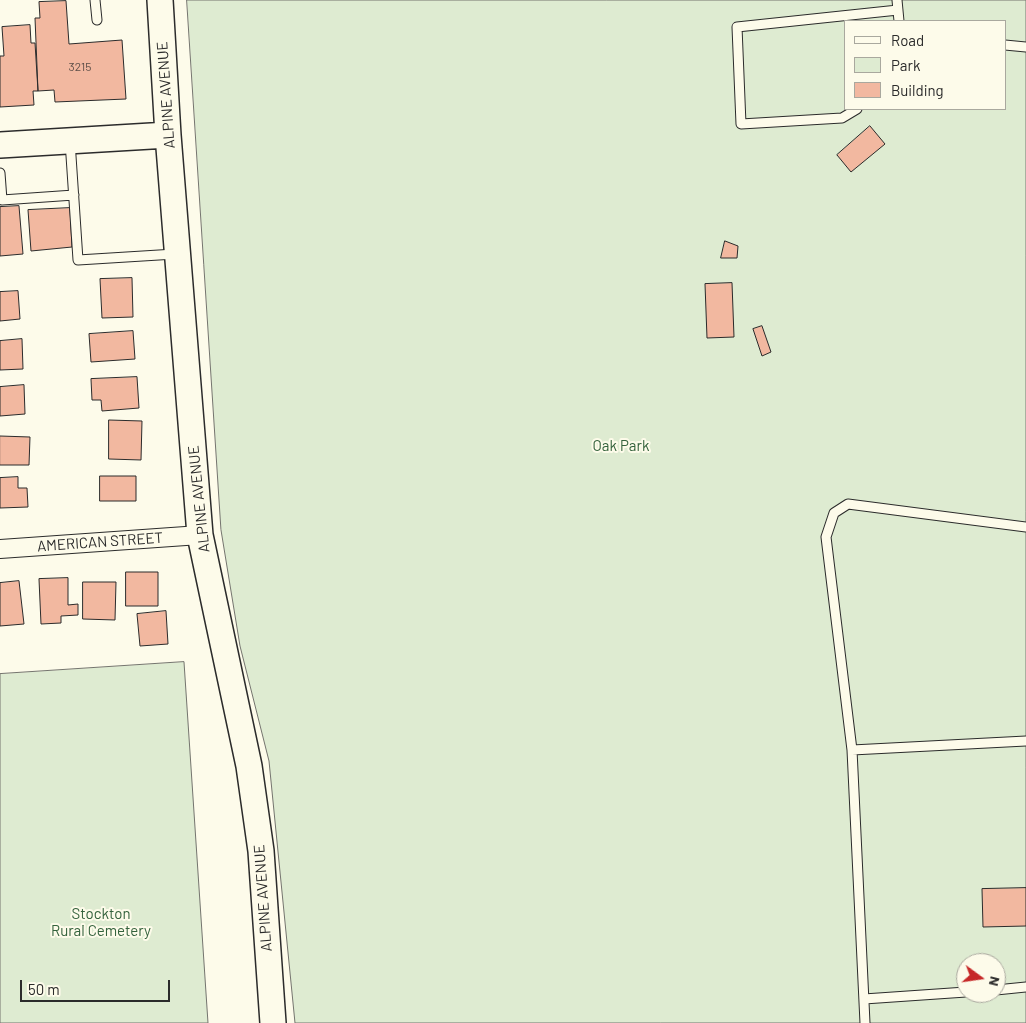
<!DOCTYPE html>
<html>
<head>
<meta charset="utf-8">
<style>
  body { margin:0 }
  #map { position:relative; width:1026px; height:1023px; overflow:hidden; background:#fdfbea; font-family:Barlow,sans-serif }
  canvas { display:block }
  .legend { position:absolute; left:844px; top:20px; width:162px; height:90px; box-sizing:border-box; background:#fdfbea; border:1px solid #a9a89e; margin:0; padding:6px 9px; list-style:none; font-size:15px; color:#2b2b2b }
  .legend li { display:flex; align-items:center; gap:10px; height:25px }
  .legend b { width:25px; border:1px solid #a9a89e }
  .north { position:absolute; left:956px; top:953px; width:50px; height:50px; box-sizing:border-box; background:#fdfbea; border:1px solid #a9a89e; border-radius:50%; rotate:104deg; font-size:14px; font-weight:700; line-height:20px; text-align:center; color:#2b2b2b }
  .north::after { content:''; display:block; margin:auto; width:18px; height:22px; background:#c62828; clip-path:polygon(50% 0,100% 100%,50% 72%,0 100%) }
  .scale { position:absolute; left:20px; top:980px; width:150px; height:22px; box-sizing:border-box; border:2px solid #2b2b2b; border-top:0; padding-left:6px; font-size:15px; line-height:18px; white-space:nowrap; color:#2b2b2b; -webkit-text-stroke:4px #fdfbea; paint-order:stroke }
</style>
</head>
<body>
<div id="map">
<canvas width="1026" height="1023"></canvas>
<ul class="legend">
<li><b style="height:6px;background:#fdfbea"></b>Road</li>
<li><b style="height:14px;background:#deebd1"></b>Park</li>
<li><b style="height:14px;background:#f2b8a0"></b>Building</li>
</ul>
<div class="north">N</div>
<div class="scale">50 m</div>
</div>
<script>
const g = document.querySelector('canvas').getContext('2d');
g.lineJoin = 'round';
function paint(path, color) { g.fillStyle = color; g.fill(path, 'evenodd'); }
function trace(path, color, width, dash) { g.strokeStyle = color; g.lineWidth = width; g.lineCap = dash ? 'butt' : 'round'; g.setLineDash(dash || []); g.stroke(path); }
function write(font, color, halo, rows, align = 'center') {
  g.font = font + ' Barlow,sans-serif'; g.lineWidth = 4; g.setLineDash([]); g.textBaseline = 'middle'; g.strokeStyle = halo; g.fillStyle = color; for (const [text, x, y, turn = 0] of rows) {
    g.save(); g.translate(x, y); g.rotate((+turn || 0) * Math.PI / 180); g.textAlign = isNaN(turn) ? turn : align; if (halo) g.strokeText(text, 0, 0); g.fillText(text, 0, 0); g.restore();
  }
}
const green = new Path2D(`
  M 187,0 L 1026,0 L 1026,1023 L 295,1023 L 269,761 L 240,646 L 221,530 ZM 845,21 L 1005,21 L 1005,109 L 845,109 ZM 966,963 L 996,963 L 996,993 L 966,993 Z
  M 184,662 L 208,1023 L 0,1023 L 0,674 Z`);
paint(green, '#deebd1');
trace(green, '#74746e', 1);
const building = new Path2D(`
  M 66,1 L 69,44 L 122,40 L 126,99 L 55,102 L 54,90 L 38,91 L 35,18 L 40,18 L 39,2 Z
  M 30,25 L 31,43 L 35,43 L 38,91 L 33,91 L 34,105 L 0,107 L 0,56 L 4,56 L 2,27 Z
  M 870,126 L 885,144 L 851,172 L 837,155 Z
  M 19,206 L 23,254 L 0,256 L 0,207 Z
  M 70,208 L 72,247 L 31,251 L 28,210 Z
  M 725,241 L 738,246 L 737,258 L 721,258 Z
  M 132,278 L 133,317 L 102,318 L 100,279 Z
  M 732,283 L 734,337 L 707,338 L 705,284 Z
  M 18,291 L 20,319 L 0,321 L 0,292 Z
  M 762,326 L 771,352 L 762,356 L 753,329 Z
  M 133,331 L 135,359 L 91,362 L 89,334 Z
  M 22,339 L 23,369 L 0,370 L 0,341 Z
  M 137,377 L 139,408 L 102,411 L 101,400 L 92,400 L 91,379 Z
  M 24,385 L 25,414 L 0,416 L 0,387 Z
  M 109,420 L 142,421 L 141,460 L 109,459 Z
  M 0,436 L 30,437 L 29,465 L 0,465 Z
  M 100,476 L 136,476 L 136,501 L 100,501 Z
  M 18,477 L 18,488 L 27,488 L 28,507 L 0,508 L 0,478 Z
  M 126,572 L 158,572 L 158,606 L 126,606 Z
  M 68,578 L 68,605 L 78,604 L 78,615 L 61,616 L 61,623 L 41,624 L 39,579 Z
  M 19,581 L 24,624 L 0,626 L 0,583 Z
  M 83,582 L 116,582 L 115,620 L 83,619 Z
  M 166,611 L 168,644 L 140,646 L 137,614 Z
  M 1026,888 L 1026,926 L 983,927 L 982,889 Z`);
paint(building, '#f2b8a0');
trace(building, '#2b2b2b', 1);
const lane = new Path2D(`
  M 95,0 L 97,20
  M 897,0 L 899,21
  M 1005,45 L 1026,47
  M 857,109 L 842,118 L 741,124 L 737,27 L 898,10
  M 70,141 L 78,260 L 175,254
  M 0,173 L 2,200 L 74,195
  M 852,750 L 826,537 L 834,513 L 848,504 L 1026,527
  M 996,990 L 1026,987
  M 864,999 L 966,992
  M 865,1023 L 852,750 L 1026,741`);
const street = new Path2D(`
  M 0,549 L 200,535`);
const secondary = new Path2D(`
  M 160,0 L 168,135 L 200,535 L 249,766 L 261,851 L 273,1023
  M 0,145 L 168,135`);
trace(lane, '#2b2b2b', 11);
trace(street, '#2b2b2b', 20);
trace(secondary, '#2b2b2b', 28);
trace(lane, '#fdfbea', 9);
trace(street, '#fdfbea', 18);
trace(secondary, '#fdfbea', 25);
write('12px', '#5d4e48', null, [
  ["3215",80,67]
]);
write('15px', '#2b2b2b', '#fdfbea', [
  ["ALPINE AVENUE",166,95,-94],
  ["ALPINE AVENUE",199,499,-96],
  ["AMERICAN STREET",100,542,-4],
  ["ALPINE AVENUE",263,898,-94]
]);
write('15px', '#34623c', '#fdfbea', [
  ["Oak Park",621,446],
  ["Stockton",101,914],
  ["Rural Cemetery",101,931]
]);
</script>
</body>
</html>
